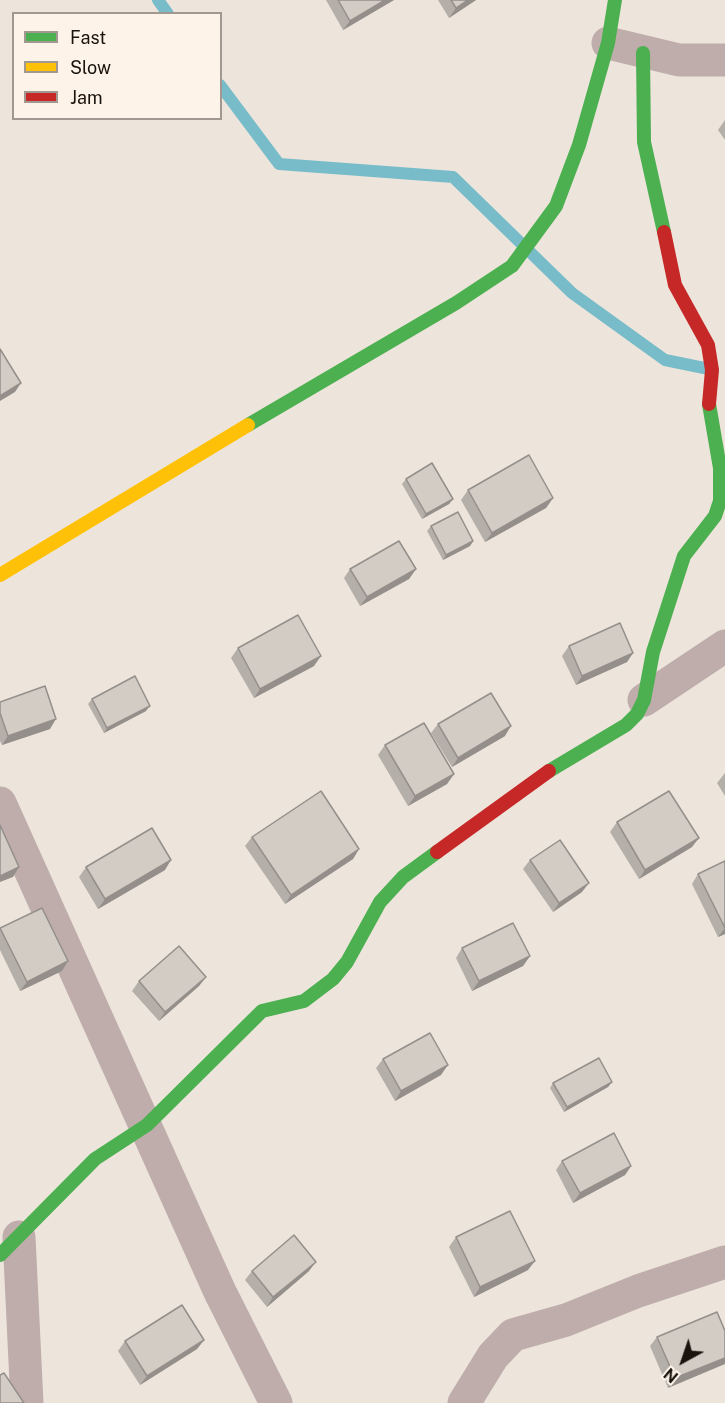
<!DOCTYPE html>
<html>
<head>
<meta charset="utf-8">
<style>
  body { margin:0 }
  #map { position:relative; width:725px; height:1403px; overflow:hidden; background:#ede5dc; font-family:"Public Sans",sans-serif }
  canvas { display:block }
  .legend { position:absolute; left:12px; top:12px; width:210px; height:108px; box-sizing:border-box; background:#fdf3e9; border:2px solid #a19991; margin:0; padding:8px 10px; list-style:none; font-size:18px; color:#18130d }
  .legend li { display:flex; align-items:center; gap:12px; height:30px }
  .legend b { width:30px; border:2px solid #a19991 }
  .north { position:absolute; left:653px; top:1331px; width:60px; height:60px; -webkit-text-stroke:4px #fdf3e9; paint-order:stroke; rotate:220deg; font-size:16px; font-weight:700; line-height:24px; text-align:center; color:#18130d }
  .north::after { content:''; display:block; margin:auto; width:21px; height:27px; background:#18130d; clip-path:polygon(50% 0,100% 100%,50% 72%,0 100%) }
</style>
</head>
<body>
<div id="map">
<canvas width="725" height="1403"></canvas>
<ul class="legend">
<li><b style="height:8px;background:#4caf50"></b>Fast</li>
<li><b style="height:8px;background:#ffc107"></b>Slow</li>
<li><b style="height:8px;background:#c62828"></b>Jam</li>
</ul>
<div class="north">N</div>
</div>
<script>
const g = document.querySelector('canvas').getContext('2d');
g.lineJoin = 'round';
function trace(path, color, width, dash) { g.strokeStyle = color; g.lineWidth = width; g.lineCap = dash ? 'butt' : 'round'; g.setLineDash(dash || []); g.stroke(path); }
function paint(path, color) { g.fillStyle = color; g.fill(path, 'evenodd'); }
trace(new Path2D(`
  M 158,0 L 168,14
  M 220,85 L 279,164 L 453,177 L 572,293 L 665,360 L 709,369`), '#77bcc8', 12);
trace(new Path2D(`
  M 608,43 L 679,60 L 725,60
  M 644,700 L 725,646
  M 0,803 L 220,1292 L 276,1403
  M 19,1237 L 27,1403
  M 464,1403 L 493,1356 L 513,1335 L 566,1320 L 638,1291 L 725,1262`), '#bfadab', 33);
trace(new Path2D(`
  M 643,53 L 644,142 L 664,232
  M 248,425 L 456,303 L 512,266 L 556,206 L 579,145 L 608,43 L 615,0
  M 549,771 L 626,725 L 637,714 L 644,700 L 653,652 L 684,556 L 715,516 L 720,501 L 720,468 L 709,404
  M 0,1255 L 95,1159 L 147,1125 L 262,1011 L 304,1001 L 333,979 L 347,962 L 380,902 L 403,877 L 437,852`), '#4caf50', 14);
trace(new Path2D(`
  M 0,575 L 248,425`), '#ffc107', 14);
trace(new Path2D(`
  M 664,232 L 675,285 L 708,345 L 712,370 L 709,404
  M 437,852 L 549,771`), '#c62828', 14);
paint(new Path2D(`
  M 326,0 L 394,0 L 343,30 Z
  M 438,0 L 476,0 L 449,18 Z
  M 725,120 L 725,140 L 718,130 Z
  M 406,479 L 453,499 L 449,504 L 422,519 L 402,484 Z
  M 468,490 L 553,498 L 546,508 L 485,542 L 461,500 Z
  M 431,526 L 473,541 L 470,546 L 443,560 L 427,531 Z
  M 350,569 L 416,569 L 409,579 L 360,606 L 344,578 Z
  M 569,646 L 633,653 L 627,662 L 576,685 L 562,656 Z
  M 238,648 L 314,666 L 254,698 L 231,658 Z
  M 92,699 L 146,711 L 104,733 L 88,704 Z
  M 0,702 L 50,729 L 2,745 L 0,741 Z
  M 438,724 L 505,736 L 452,767 L 431,733 Z
  M 385,745 L 454,774 L 447,784 L 408,806 L 378,755 Z
  M 725,773 L 725,796 L 717,783 Z
  M 617,822 L 692,847 L 639,879 L 610,832 Z
  M 252,837 L 359,849 L 353,859 L 285,904 L 245,846 Z
  M 530,860 L 582,892 L 553,912 L 523,869 Z
  M 725,861 L 725,934 L 718,937 L 692,884 L 698,874 Z
  M 86,867 L 165,870 L 98,909 L 79,877 Z
  M 0,928 L 62,971 L 20,991 L 0,950 Z
  M 462,948 L 530,956 L 523,966 L 472,991 L 456,958 Z
  M 206,977 L 199,986 L 159,1021 L 132,991 L 139,981 Z
  M 383,1059 L 441,1075 L 395,1101 L 376,1068 Z
  M 612,1082 L 608,1087 L 564,1112 L 550,1088 L 553,1083 Z
  M 562,1161 L 631,1166 L 625,1175 L 573,1203 L 556,1170 Z
  M 456,1237 L 528,1270 L 474,1297 L 449,1247 Z
  M 252,1271 L 309,1271 L 267,1307 L 245,1280 Z
  M 725,1331 L 668,1388 L 650,1346 L 657,1337 Z
  M 204,1340 L 197,1349 L 140,1385 L 118,1351 L 125,1341 Z`), '#b5afa9');
paint(new Path2D(`
  M 385,0 L 394,0 L 343,30 L 350,21 Z
  M 468,0 L 476,0 L 449,18 L 456,8 Z
  M 21,383 L 15,392 L 0,401 L 0,396 Z
  M 553,498 L 546,508 L 485,542 L 492,533 Z
  M 453,499 L 449,504 L 422,519 L 426,514 Z
  M 473,541 L 470,546 L 443,560 L 446,555 Z
  M 416,569 L 409,579 L 360,606 L 367,597 Z
  M 633,653 L 627,662 L 576,685 L 582,676 Z
  M 321,656 L 314,666 L 254,698 L 260,689 Z
  M 150,706 L 146,711 L 104,733 L 107,728 Z
  M 56,719 L 50,729 L 2,745 L 8,736 Z
  M 511,726 L 505,736 L 452,767 L 458,758 Z
  M 454,774 L 447,784 L 408,806 L 415,796 Z
  M 699,838 L 692,847 L 639,879 L 645,870 Z
  M 359,849 L 353,859 L 285,904 L 291,895 Z
  M 171,860 L 165,870 L 98,909 L 105,899 Z
  M 19,867 L 13,877 L 0,882 L 0,876 Z
  M 589,883 L 582,892 L 553,912 L 559,903 Z
  M 725,928 L 725,934 L 718,937 Z
  M 530,956 L 523,966 L 472,991 L 479,981 Z
  M 68,961 L 62,971 L 20,991 L 27,982 Z
  M 206,977 L 199,986 L 159,1021 L 165,1012 Z
  M 448,1065 L 441,1075 L 395,1101 L 401,1091 Z
  M 612,1082 L 608,1087 L 564,1112 L 567,1107 Z
  M 631,1166 L 625,1175 L 573,1203 L 580,1193 Z
  M 535,1261 L 528,1270 L 474,1297 L 480,1287 Z
  M 316,1262 L 309,1271 L 267,1307 L 273,1297 Z
  M 204,1340 L 197,1349 L 140,1385 L 147,1376 Z
  M 725,1358 L 725,1364 L 668,1388 L 675,1378 Z`), '#948f8a');
const building = new Path2D(`
  M 338,0 L 385,0 L 350,21 Z
  M 451,0 L 468,0 L 456,8 Z
  M 0,349 L 21,383 L 0,396 Z
  M 529,455 L 553,498 L 492,533 L 468,490 Z
  M 432,463 L 453,499 L 426,514 L 406,479 Z
  M 458,512 L 473,541 L 446,555 L 431,526 Z
  M 399,541 L 416,569 L 367,597 L 350,569 Z
  M 298,615 L 321,656 L 260,689 L 238,648 Z
  M 620,623 L 633,653 L 582,676 L 569,646 Z
  M 135,676 L 150,706 L 107,728 L 92,699 Z
  M 45,686 L 56,719 L 8,736 L 0,713 L 0,702 Z
  M 491,693 L 511,726 L 458,758 L 438,724 Z
  M 424,723 L 454,774 L 415,796 L 385,745 Z
  M 321,791 L 359,849 L 291,895 L 252,837 Z
  M 669,791 L 699,838 L 645,870 L 617,822 Z
  M 0,825 L 19,867 L 0,876 Z
  M 152,828 L 171,860 L 105,899 L 86,867 Z
  M 560,840 L 589,883 L 559,903 L 530,860 Z
  M 725,861 L 725,928 L 698,874 Z
  M 42,908 L 68,961 L 27,982 L 0,928 Z
  M 513,923 L 530,956 L 479,981 L 462,948 Z
  M 179,946 L 206,977 L 165,1012 L 139,981 Z
  M 430,1033 L 448,1065 L 401,1091 L 383,1059 Z
  M 599,1058 L 612,1082 L 567,1107 L 553,1083 Z
  M 614,1133 L 631,1166 L 580,1193 L 562,1161 Z
  M 510,1211 L 535,1261 L 480,1287 L 456,1237 Z
  M 294,1235 L 316,1262 L 273,1297 L 252,1271 Z
  M 182,1305 L 204,1340 L 147,1376 L 125,1341 Z
  M 717,1312 L 725,1331 L 725,1358 L 675,1378 L 657,1337 Z
  M 4,1373 L 24,1403 L 0,1403 L 0,1375 Z`);
paint(building, '#d3ccc5');
trace(building, '#948f8a', 1.5);
</script>
</body>
</html>
